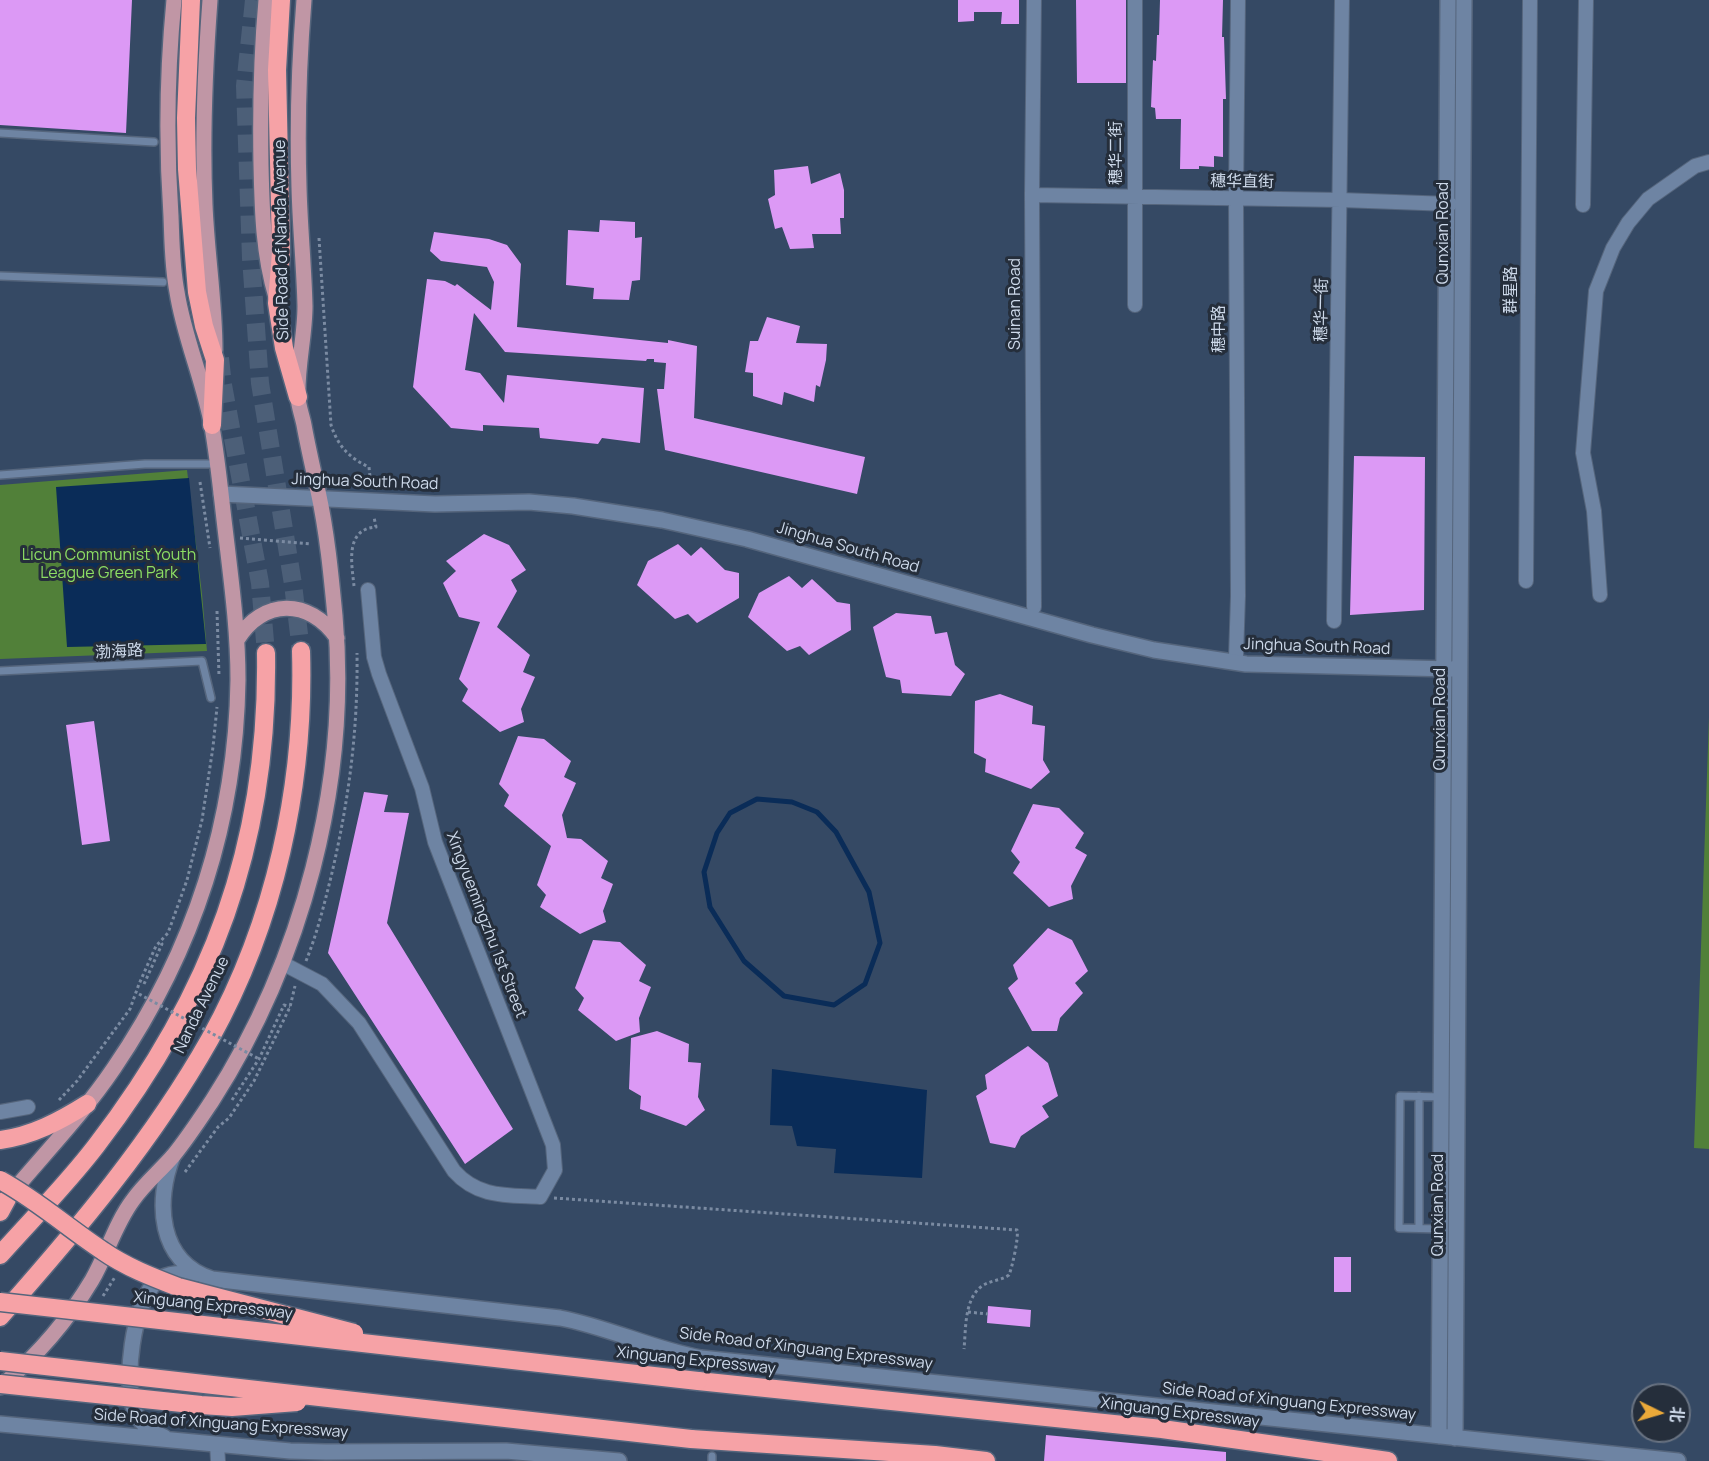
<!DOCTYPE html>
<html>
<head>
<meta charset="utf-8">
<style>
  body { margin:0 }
  #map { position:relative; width:1709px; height:1461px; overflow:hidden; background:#354964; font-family:Manrope,"Noto Sans SC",sans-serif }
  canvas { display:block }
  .north { position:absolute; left:1631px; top:1383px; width:60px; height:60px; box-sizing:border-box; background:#252e3b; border:2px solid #687281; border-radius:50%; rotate:95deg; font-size:16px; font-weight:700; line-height:24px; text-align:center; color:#cdd9ea }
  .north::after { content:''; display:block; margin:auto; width:21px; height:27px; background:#eba939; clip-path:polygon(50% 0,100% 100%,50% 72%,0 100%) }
</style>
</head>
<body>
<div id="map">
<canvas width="1709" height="1461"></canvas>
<div class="north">北</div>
</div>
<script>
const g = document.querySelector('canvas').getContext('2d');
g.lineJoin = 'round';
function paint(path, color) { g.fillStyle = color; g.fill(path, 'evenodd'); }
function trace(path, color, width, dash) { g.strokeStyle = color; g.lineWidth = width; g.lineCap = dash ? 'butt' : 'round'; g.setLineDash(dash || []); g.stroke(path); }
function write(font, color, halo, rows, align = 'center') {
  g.font = font + ' Manrope,"Noto Sans SC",sans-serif'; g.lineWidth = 6; g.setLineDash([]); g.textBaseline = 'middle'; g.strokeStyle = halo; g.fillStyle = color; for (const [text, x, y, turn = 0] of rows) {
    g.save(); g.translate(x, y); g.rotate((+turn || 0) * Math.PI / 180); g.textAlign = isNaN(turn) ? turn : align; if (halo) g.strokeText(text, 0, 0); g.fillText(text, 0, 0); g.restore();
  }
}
paint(new Path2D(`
  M 187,470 L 202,594 L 207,651 L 0,659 L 0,485 Z
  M 1709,717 L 1709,1149 L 1694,1148 Z`), '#518039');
paint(new Path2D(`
  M 189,478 L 206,644 L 67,647 L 56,487 Z
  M 772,1069 L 927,1090 L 922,1178 L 834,1173 L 836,1149 L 797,1146 L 792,1126 L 770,1125 Z`), '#0a2c58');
trace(new Path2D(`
  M 757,799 L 792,802 L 817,812 L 836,832 L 869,892 L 880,943 L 865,984 L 834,1005 L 784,996 L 744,961 L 710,907 L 704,872 L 717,833 L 730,813 Z`), '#0a2c58', 5);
paint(new Path2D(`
  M 0,0 L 132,0 L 126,133 L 0,125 Z
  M 958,0 L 1019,0 L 1019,24 L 1001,24 L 1002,12 L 974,12 L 974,21 L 958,22 Z
  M 1076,0 L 1126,0 L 1126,83 L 1077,83 Z
  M 1160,0 L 1223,0 L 1222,37 L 1224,37 L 1226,99 L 1223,99 L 1223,157 L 1214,156 L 1214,167 L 1199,166 L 1199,169 L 1180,169 L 1181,119 L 1156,119 L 1155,108 L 1151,107 L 1153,60 L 1156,61 L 1157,35 L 1159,35 Z
  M 808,166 L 811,184 L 840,173 L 844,190 L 844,218 L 840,218 L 841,234 L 812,234 L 814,248 L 790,249 L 782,227 L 775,229 L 768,199 L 775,195 L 774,170 Z
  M 600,220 L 635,222 L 635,238 L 642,237 L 640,280 L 632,281 L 629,300 L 593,299 L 594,288 L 566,285 L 568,230 L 599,232 Z
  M 434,232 L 489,239 L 507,245 L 521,264 L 517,327 L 668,343 L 668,340 L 697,346 L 694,418 L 865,457 L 857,494 L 665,450 L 657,389 L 664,389 L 666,363 L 654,362 L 654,359 L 647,359 L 646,361 L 505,352 L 474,313 L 465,370 L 480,373 L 504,403 L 507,375 L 644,388 L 640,443 L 602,438 L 598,444 L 540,438 L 539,428 L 483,425 L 483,431 L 451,428 L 413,387 L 427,279 L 445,281 L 455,286 L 457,284 L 491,310 L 494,282 L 487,267 L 441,261 L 430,251 Z
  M 767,317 L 800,326 L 796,343 L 827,344 L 826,360 L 820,387 L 816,385 L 814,402 L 784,392 L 782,405 L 753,396 L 753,373 L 745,372 L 750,341 L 758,341 Z
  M 1354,456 L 1425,457 L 1424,610 L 1350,615 Z
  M 484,534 L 509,545 L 526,570 L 511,580 L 517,591 L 497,627 L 530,655 L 523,672 L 535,677 L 521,709 L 524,722 L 500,732 L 462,701 L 468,689 L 459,679 L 480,622 L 459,617 L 443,583 L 456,571 L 446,561 Z
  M 678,544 L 691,556 L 701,547 L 725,570 L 739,573 L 739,598 L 697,623 L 688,614 L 675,619 L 637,585 L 648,561 Z
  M 789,576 L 802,588 L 812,579 L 837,602 L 850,604 L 851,630 L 809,655 L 800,646 L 787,651 L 748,617 L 759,593 Z
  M 896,613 L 931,616 L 935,634 L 947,632 L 955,665 L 965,674 L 951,696 L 902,693 L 900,680 L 886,677 L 873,627 Z
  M 1000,694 L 1033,706 L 1032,724 L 1045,726 L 1043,760 L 1050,772 L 1031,789 L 985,772 L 986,759 L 974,753 L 975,701 Z
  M 94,721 L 110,841 L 82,845 L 66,725 Z
  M 518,736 L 544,739 L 571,761 L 564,777 L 576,783 L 562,815 L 567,838 L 581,839 L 608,861 L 601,878 L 613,884 L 603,911 L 606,922 L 580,934 L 540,907 L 546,895 L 537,885 L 551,846 L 504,806 L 509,795 L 499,784 Z
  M 364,792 L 388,795 L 384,812 L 409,813 L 387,923 L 513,1129 L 465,1164 L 328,953 Z
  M 1033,804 L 1059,808 L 1084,833 L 1075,848 L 1087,855 L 1071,886 L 1073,899 L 1049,907 L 1013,873 L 1020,862 L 1011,851 Z
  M 1048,928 L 1072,940 L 1088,971 L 1075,983 L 1083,993 L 1060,1018 L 1057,1031 L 1032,1031 L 1008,988 L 1018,979 L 1013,965 Z
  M 593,940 L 620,942 L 646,965 L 639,981 L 651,987 L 639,1018 L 640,1032 L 616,1041 L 578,1010 L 584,998 L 575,988 Z
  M 657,1031 L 689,1044 L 688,1062 L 701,1063 L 698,1097 L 705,1110 L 686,1126 L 640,1109 L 641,1096 L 629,1089 L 631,1038 Z
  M 1028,1046 L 1048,1063 L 1058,1096 L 1042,1106 L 1049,1117 L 1021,1136 L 1015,1148 L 990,1143 L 976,1096 L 987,1089 L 985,1075 Z
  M 1334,1257 L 1351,1257 L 1351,1292 L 1334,1292 Z
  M 988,1306 L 1031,1310 L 1030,1327 L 987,1323 Z
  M 1046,1435 L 1226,1452 L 1226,1461 L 1044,1461 Z`), '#dc99f5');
trace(new Path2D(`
  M 254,0 L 245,86 L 251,258 L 260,383 L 293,584 L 301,651
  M 220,358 L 223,385 L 260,583 L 266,653`), '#4c5f78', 18, [18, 9]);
const lane = new Path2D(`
  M 0,133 L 154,142
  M 0,276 L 163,282
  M 0,475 L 145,464 L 217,464
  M 0,671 L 202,661 L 211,698
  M 1419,1228 L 1419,1096
  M 1441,1229 L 1399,1228 L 1400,1096 L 1443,1097
  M 712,1461 L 712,1456`);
const street = new Path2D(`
  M 1135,0 L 1135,305
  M 1032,195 L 1341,200 L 1450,204
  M 1583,205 L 1586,0
  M 1526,581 L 1530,0
  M 1600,595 L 1594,511 L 1583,453 L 1596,291 L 1613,248 L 1628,223 L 1648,199 L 1695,166 L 1709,162
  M 1034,607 L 1032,195 L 1034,0
  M 1334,621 L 1342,0
  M 1236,657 L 1238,596 L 1236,198 L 1238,0
  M 282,963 L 322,984 L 359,1023 L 454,1171 C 478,1198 507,1195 540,1197 L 555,1170 L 553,1145 L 435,842 L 422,788 L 379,674 L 374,657 L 368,590
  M 0,1112 L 28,1107
  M 217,1444 L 218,1461`);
const secondary = new Path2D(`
  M 221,494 L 435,504 L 529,502 L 573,506 L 662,520 L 747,539 L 1092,635 L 1154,650 L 1246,664 L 1452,669
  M 173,1156 C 155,1201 158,1262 212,1279 L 560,1318 C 608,1327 652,1349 701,1358 L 1678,1461
  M 0,1424 L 290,1451 L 326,1452 L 506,1451 L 619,1461
  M 1439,1436 L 1448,0
  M 164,1437 C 152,1432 142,1425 136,1414 C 122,1387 133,1300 157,1281 C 168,1272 184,1273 197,1274
  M 1455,1438 L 1464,0`);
const primary = new Path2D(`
  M 210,0 C 205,68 202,137 205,205 C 207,254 215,302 215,350
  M 266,0 C 261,55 260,110 261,165 C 262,210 263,254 276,297
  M 237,640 C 263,598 309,598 337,638
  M 9,1196 C 44,1154 83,1114 114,1068 C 193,952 236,821 238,680 C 238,629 231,579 225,528 C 221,495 218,461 212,427 C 204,381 184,338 177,292 C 172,267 172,241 171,216 C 166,144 167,72 174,0
  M 0,1387 C 36,1357 68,1320 92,1280 C 107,1254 115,1224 133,1200 C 144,1184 160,1171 173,1156 C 187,1139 200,1119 212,1101 C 302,961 350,783 335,616 C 331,574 327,532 318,491 C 313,469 308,447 304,425 C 302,415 298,405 298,396 C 297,366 305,336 305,306 C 304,266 300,227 299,187 C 297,124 299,62 304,0`);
const highway = new Path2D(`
  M 191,0 L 186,118 L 187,169 L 197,292 L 204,326 L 215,360 L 212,425
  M 281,0 L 277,70 L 281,252 L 277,303 L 284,348 L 298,397
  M 0,1140 C 32,1136 60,1121 87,1104
  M 0,1212 L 7,1199
  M 0,1255 C 32,1219 67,1184 96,1146 C 212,995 269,844 266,653
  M 0,1317 C 77,1230 153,1140 210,1039 C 275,922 305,785 301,651
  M 698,1381 L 1162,1429 L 1388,1461
  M 691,1439 L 935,1455 L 986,1461`);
trace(lane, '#55657c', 10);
trace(street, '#55657c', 16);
trace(secondary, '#55657c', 18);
trace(primary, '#55657c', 18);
trace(highway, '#55657c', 21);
trace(new Path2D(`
  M 319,238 L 331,425 C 338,446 349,458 369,467 L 371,487
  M 200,482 L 210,548
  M 240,538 L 311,544
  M 354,586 C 352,565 344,529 376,527 L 374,517
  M 217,611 L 219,676
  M 306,961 C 317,934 324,905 331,877 C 349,800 358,731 357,653
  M 144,984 L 162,944 L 159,941
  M 59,1100 L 77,1081 L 130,1009 L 139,984 L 156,946 L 168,933 L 187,880 L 202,820 L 213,747 L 217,707
  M 232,1100 L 259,1059 L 284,1005 L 290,1007
  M 185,1172 L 218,1127 L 229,1118 L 254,1081 L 290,1007 L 295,986
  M 554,1198 L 1017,1230 C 1019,1237 1012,1268 1009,1275 C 1000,1281 991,1280 982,1286 C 964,1299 966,1329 964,1349
  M 103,1296 L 115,1277
  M 968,1312 L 988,1314`), '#7b8ba2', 3, [3, 3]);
trace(lane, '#6e84a3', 7);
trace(street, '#6e84a3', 14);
trace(secondary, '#6e84a3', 15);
trace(primary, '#c096a5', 15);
trace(highway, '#f6a2a6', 18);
const highwayBridge = new Path2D(`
  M 0,1180 C 37,1200 68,1228 103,1251 C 126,1267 152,1277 178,1287 L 354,1333
  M 0,1302 L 698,1381
  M 0,1361 L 691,1439
  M 0,1384 L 201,1405 L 232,1407 L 297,1402`);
trace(highwayBridge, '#55657c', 21, []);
trace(new Path2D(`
  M 139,994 L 259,1059`), '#7b8ba2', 3, [3, 3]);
trace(highwayBridge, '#f6a2a6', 18);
write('16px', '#cdd9ea', '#252e3b', [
  ["穗华二街",1117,153,-90],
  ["穗华直街",1242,182,1],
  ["Qunxian Road",1444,233,-90],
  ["Side Road of Nanda Avenue",282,240,-91],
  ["群星路",1512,290,-90],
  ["Suinan Road",1016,304,-90],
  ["穗华一街",1322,310,-89],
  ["穗中路",1220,329,-90],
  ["Jinghua South Road",365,482,2],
  ["Jinghua South Road",848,548,16],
  ["Jinghua South Road",1317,647,2],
  ["渤海路",119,652,-3],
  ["Qunxian Road",1441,719,-90],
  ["Xingyuemingzhu 1st Street",486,925,69],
  ["Nanda Avenue",202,1005,-64],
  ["Qunxian Road",1439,1205,-90],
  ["Xinguang Expressway",213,1306,6],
  ["Side Road of Xinguang Expressway",806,1349,7],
  ["Xinguang Expressway",696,1361,6],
  ["Side Road of Xinguang Expressway",1289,1402,6],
  ["Xinguang Expressway",1180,1413,7],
  ["Side Road of Xinguang Expressway",221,1424,4]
]);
write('16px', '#8cdd64', '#252e3b', [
  ["Licun Communist Youth",109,556],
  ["League Green Park",109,574]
]);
</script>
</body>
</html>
